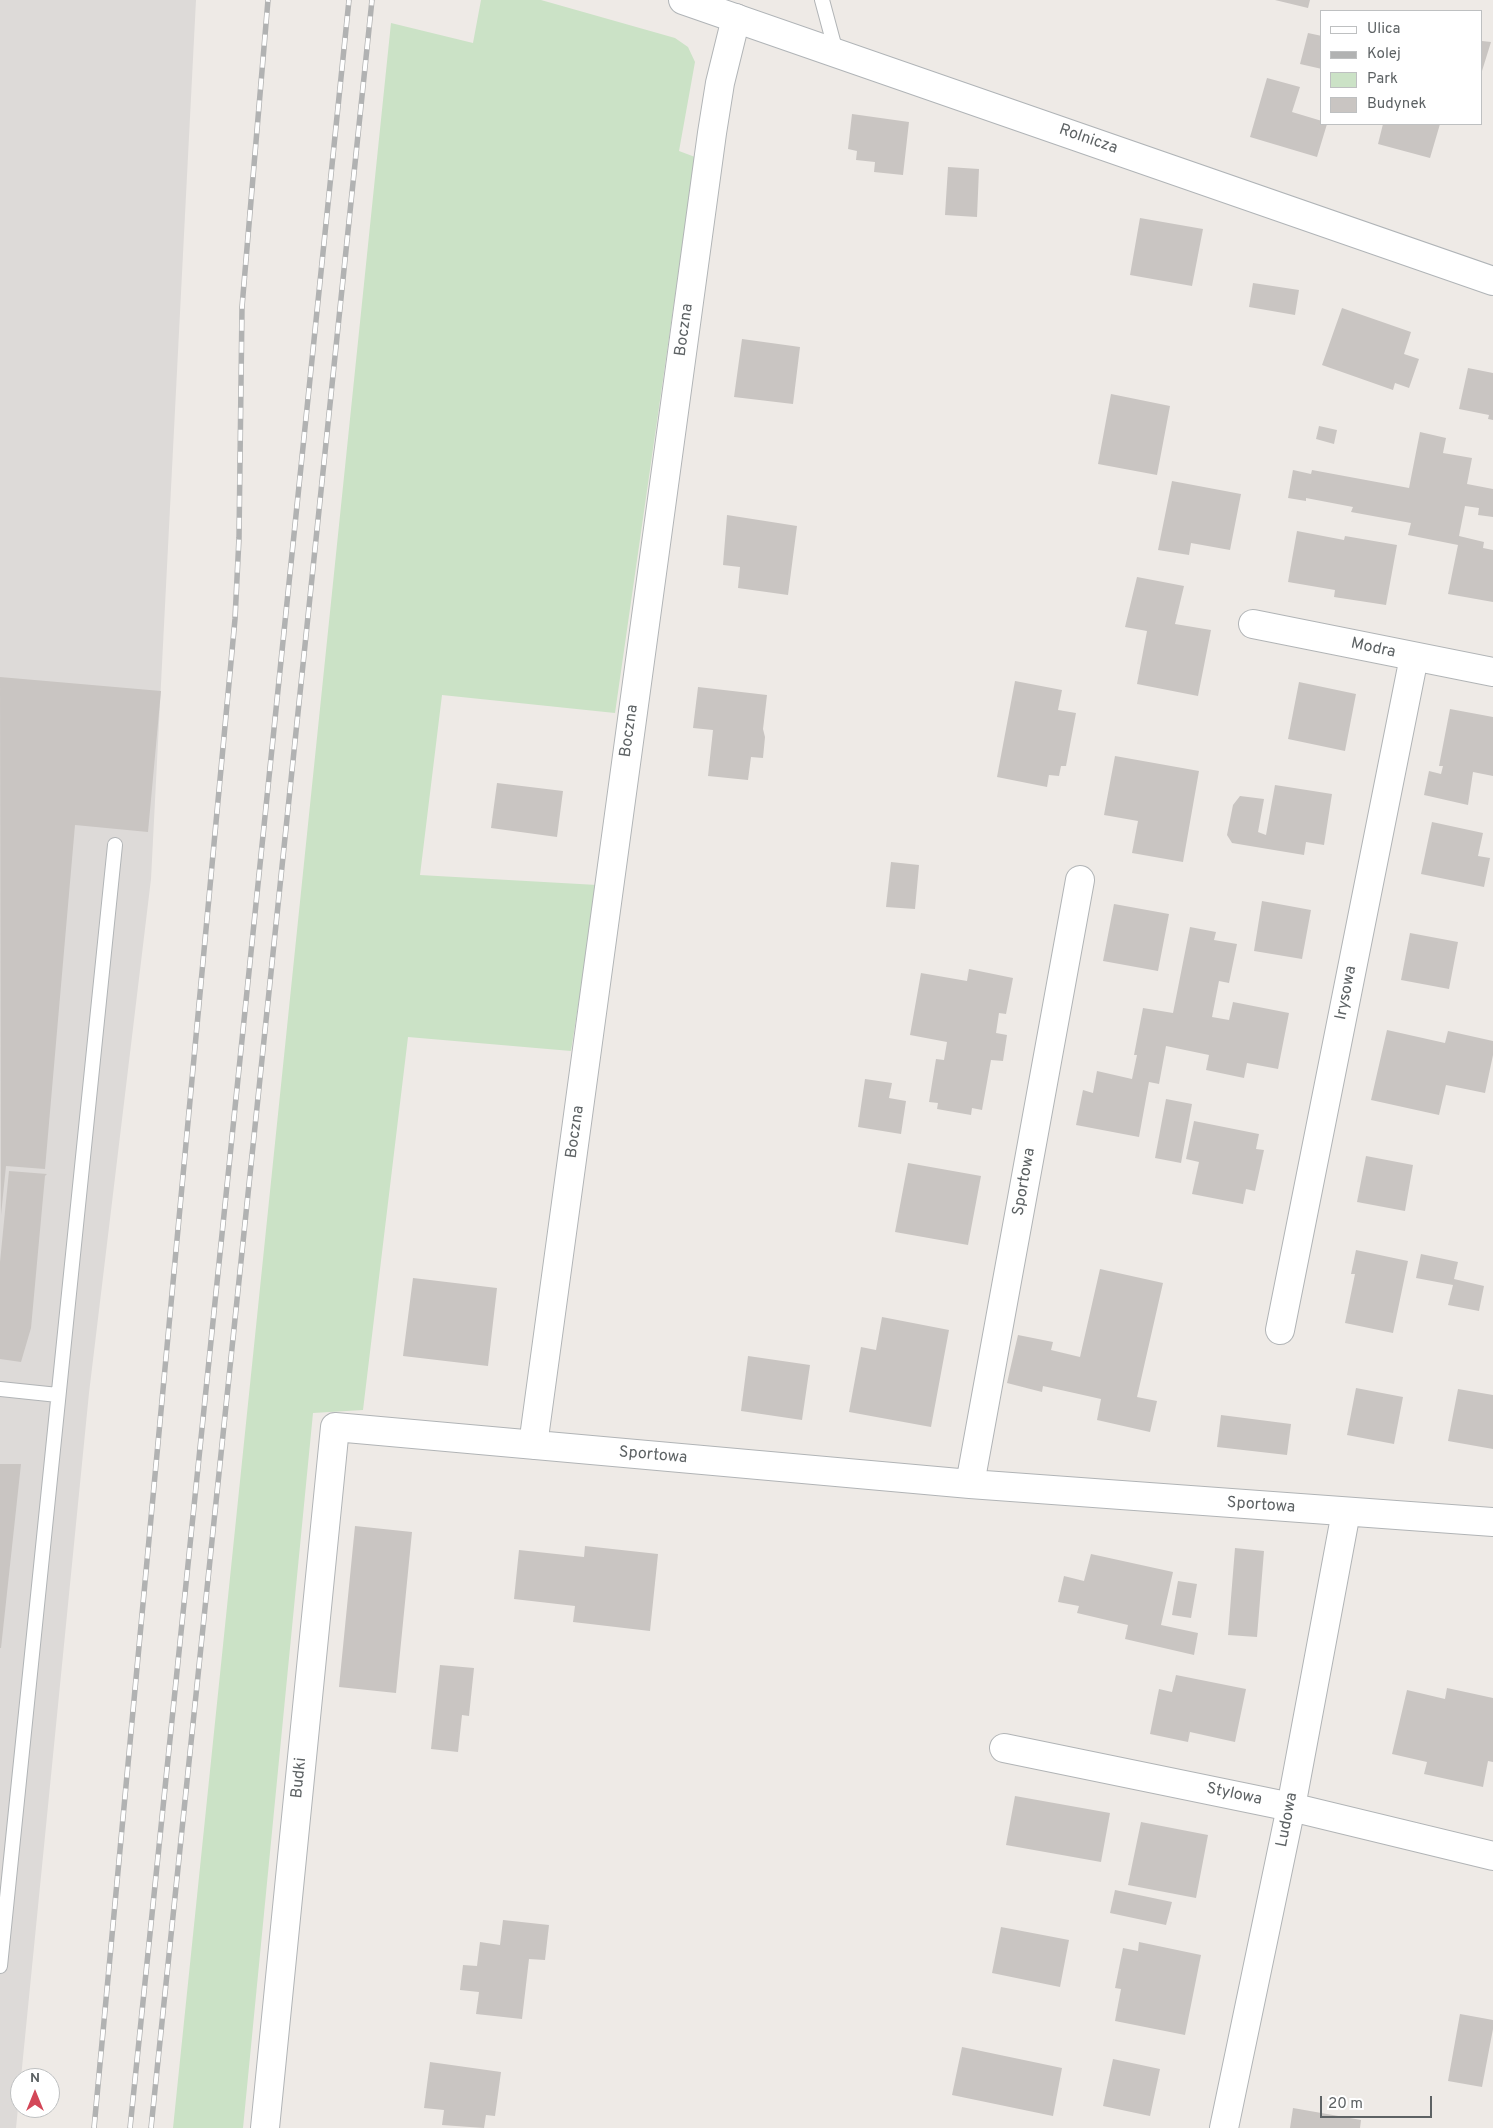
<!DOCTYPE html>
<html>
<head>
<meta charset="utf-8">
<style>
  body { margin:0 }
  #map { position:relative; width:1493px; height:2128px; overflow:hidden; background:#eeeae6; font-family:Overpass,sans-serif }
  canvas { display:block }
  .legend { position:absolute; left:1320px; top:10px; width:162px; height:115px; box-sizing:border-box; background:#fff; border:1px solid #bec0c1; margin:0; padding:6px 9px; list-style:none; font-size:15px; color:#5d6264 }
  .legend li { display:flex; align-items:center; gap:10px; height:25px }
  .legend b { width:25px; border:1px solid #bec0c1 }
  .north { position:absolute; left:10px; top:2068px; width:50px; height:50px; box-sizing:border-box; background:#fff; border:1px solid #bec0c1; border-radius:50%; rotate:0deg; font-size:14px; font-weight:700; line-height:20px; text-align:center; color:#5d6264 }
  .north::after { content:''; display:block; margin:auto; width:18px; height:22px; background:#d34758; clip-path:polygon(50% 0,100% 100%,50% 72%,0 100%) }
  .scale { position:absolute; left:1320px; top:2096px; width:112px; height:22px; box-sizing:border-box; border:2px solid #5d6264; border-top:0; padding-left:6px; font-size:15px; line-height:18px; white-space:nowrap; color:#5d6264; -webkit-text-stroke:4px #fff; paint-order:stroke }
</style>
</head>
<body>
<div id="map">
<canvas width="1493" height="2128"></canvas>
<ul class="legend">
<li><b style="height:6px;background:#fff"></b>Ulica</li>
<li><b style="height:6px;background:#b1b2b2"></b>Kolej</li>
<li><b style="height:14px;background:#cbe2c6"></b>Park</li>
<li><b style="height:14px;background:#c9c5c2"></b>Budynek</li>
</ul>
<div class="north">N</div>
<div class="scale">20 m</div>
</div>
<script>
const g = document.querySelector('canvas').getContext('2d');
g.lineJoin = 'round';
function paint(path, color) { g.fillStyle = color; g.fill(path, 'evenodd'); }
function trace(path, color, width, dash) { g.strokeStyle = color; g.lineWidth = width; g.lineCap = dash ? 'butt' : 'round'; g.setLineDash(dash || []); g.stroke(path); }
function write(font, color, halo, rows, align = 'center') {
  g.font = font + ' Overpass,sans-serif'; g.lineWidth = 4.5; g.setLineDash([]); g.textBaseline = 'middle'; g.strokeStyle = halo; g.fillStyle = color; for (const [text, x, y, turn = 0] of rows) {
    g.save(); g.translate(x, y); g.rotate((+turn || 0) * Math.PI / 180); g.textAlign = isNaN(turn) ? turn : align; if (halo) g.strokeText(text, 0, 0); g.fillText(text, 0, 0); g.restore();
  }
}
paint(new Path2D(`
  M 0,0 L 196,0 L 151,879 L 89,1393 L 16,2128 L 0,2128 Z`), '#dddad8');
paint(new Path2D(`
  M 481,0 L 541,0 L 675,38 L 688,47 L 695,62 L 679,151 L 695,157 L 615,713 L 442,695 L 420,875 L 597,885 L 571,1051 L 408,1037 L 363,1410 L 313,1413 L 243,2128 L 173,2128 L 391,23 L 473,43 Z`), '#cbe2c6');
paint(new Path2D(`
  M 1275,0 L 1310,0 L 1308,8 Z
  M 1308,33 L 1322,36 L 1322,69 L 1300,64 Z
  M 1482,41 L 1491,42 L 1482,71 Z
  M 1267,78 L 1300,87 L 1292,112 L 1322,121 L 1322,124 L 1327,124 L 1317,157 L 1250,137 Z
  M 852,114 L 909,122 L 903,175 L 874,172 L 875,162 L 856,160 L 857,151 L 848,149 Z
  M 1383,124 L 1440,124 L 1430,158 L 1378,144 Z
  M 948,167 L 979,169 L 977,217 L 945,215 Z
  M 1140,218 L 1203,229 L 1192,286 L 1130,275 Z
  M 1253,283 L 1299,290 L 1295,315 L 1249,307 Z
  M 1342,308 L 1411,332 L 1404,354 L 1419,359 L 1409,388 L 1395,383 L 1393,390 L 1322,365 Z
  M 742,339 L 800,347 L 793,404 L 734,397 Z
  M 1468,368 L 1493,373 L 1493,420 L 1488,419 L 1489,415 L 1459,409 Z
  M 1111,394 L 1170,406 L 1157,475 L 1098,464 Z
  M 1319,426 L 1337,430 L 1334,444 L 1316,439 Z
  M 1420,432 L 1446,438 L 1443,453 L 1472,458 L 1467,484 L 1493,489 L 1493,517 L 1478,515 L 1479,508 L 1465,506 L 1459,536 L 1484,542 L 1483,548 L 1493,550 L 1493,602 L 1448,594 L 1458,545 L 1408,535 L 1411,523 L 1351,512 L 1353,507 L 1306,498 L 1306,501 L 1288,498 L 1293,470 L 1311,474 L 1312,470 L 1409,488 Z
  M 1172,481 L 1241,494 L 1230,550 L 1191,543 L 1189,555 L 1158,550 Z
  M 727,515 L 797,526 L 788,595 L 738,588 L 740,567 L 723,565 Z
  M 1297,531 L 1344,540 L 1345,536 L 1397,545 L 1386,605 L 1334,597 L 1335,590 L 1288,582 Z
  M 1137,577 L 1184,586 L 1175,624 L 1211,630 L 1198,696 L 1137,684 L 1147,631 L 1125,627 Z
  M 0,677 L 161,691 L 148,832 L 75,825 L 45,1169 L 6,1166 L 1,1215 Z
  M 1015,681 L 1062,690 L 1058,710 L 1076,713 L 1066,766 L 1061,766 L 1059,776 L 1049,775 L 1047,787 L 997,777 Z
  M 1299,682 L 1356,694 L 1345,751 L 1288,739 Z
  M 698,687 L 767,695 L 763,729 L 765,737 L 763,758 L 751,757 L 748,780 L 708,776 L 713,730 L 693,728 Z
  M 1450,709 L 1493,717 L 1493,776 L 1473,772 L 1468,805 L 1424,795 L 1429,771 L 1441,774 L 1443,766 L 1439,766 Z
  M 1115,756 L 1199,771 L 1183,862 L 1132,853 L 1138,821 L 1104,815 Z
  M 497,783 L 563,791 L 557,837 L 491,828 Z
  M 1275,785 L 1332,794 L 1324,845 L 1306,842 L 1304,855 L 1232,843 L 1227,835 L 1233,805 L 1240,796 L 1264,799 L 1258,832 L 1266,835 Z
  M 1432,822 L 1483,833 L 1478,856 L 1490,858 L 1484,887 L 1421,874 Z
  M 891,862 L 919,865 L 915,909 L 886,907 Z
  M 1262,901 L 1311,910 L 1302,959 L 1254,951 Z
  M 1114,904 L 1169,914 L 1158,971 L 1103,961 Z
  M 1190,927 L 1216,932 L 1214,940 L 1237,944 L 1229,983 L 1219,981 L 1212,1017 L 1229,1020 L 1233,1002 L 1289,1013 L 1278,1069 L 1247,1063 L 1244,1078 L 1206,1070 L 1209,1055 L 1166,1046 L 1159,1084 L 1149,1082 L 1139,1137 L 1076,1125 L 1083,1090 L 1093,1093 L 1097,1071 L 1132,1079 L 1137,1055 L 1134,1055 L 1143,1008 L 1173,1013 Z
  M 1410,933 L 1458,942 L 1449,989 L 1401,980 Z
  M 969,969 L 1013,978 L 1006,1014 L 999,1013 L 996,1033 L 1007,1035 L 1003,1061 L 991,1060 L 982,1110 L 972,1108 L 971,1115 L 937,1109 L 938,1103 L 929,1102 L 936,1059 L 944,1060 L 947,1042 L 910,1035 L 921,973 L 967,981 Z
  M 1387,1030 L 1445,1043 L 1448,1031 L 1493,1041 L 1493,1055 L 1485,1093 L 1446,1085 L 1439,1115 L 1371,1100 Z
  M 865,1079 L 892,1083 L 889,1098 L 906,1101 L 901,1134 L 858,1127 Z
  M 1166,1099 L 1192,1104 L 1181,1163 L 1155,1158 Z
  M 1194,1121 L 1259,1134 L 1256,1149 L 1264,1150 L 1255,1191 L 1246,1189 L 1243,1204 L 1192,1194 L 1199,1162 L 1186,1159 Z
  M 1366,1156 L 1413,1165 L 1405,1211 L 1357,1202 Z
  M 908,1163 L 981,1176 L 968,1245 L 895,1232 Z
  M 9,1171 L 47,1174 L 45,1176 L 31,1328 L 21,1362 L 0,1359 L 0,1262 Z
  M 1356,1250 L 1408,1261 L 1393,1333 L 1345,1323 L 1355,1274 L 1351,1274 Z
  M 1421,1254 L 1458,1262 L 1454,1279 L 1484,1286 L 1479,1311 L 1448,1305 L 1453,1285 L 1416,1278 Z
  M 1100,1269 L 1163,1283 L 1137,1397 L 1157,1401 L 1150,1432 L 1097,1420 L 1101,1399 L 1043,1386 L 1042,1392 L 1007,1383 L 1018,1335 L 1053,1342 L 1051,1350 L 1080,1357 Z
  M 413,1278 L 497,1288 L 488,1366 L 403,1356 Z
  M 882,1317 L 949,1330 L 931,1427 L 849,1412 L 861,1347 L 876,1350 Z
  M 748,1356 L 810,1365 L 802,1420 L 741,1411 Z
  M 1356,1388 L 1403,1397 L 1394,1444 L 1347,1435 Z
  M 1458,1389 L 1493,1395 L 1493,1449 L 1448,1441 Z
  M 1221,1415 L 1291,1424 L 1287,1455 L 1217,1447 Z
  M 0,1464 L 21,1464 L 1,1648 L 0,1648 Z
  M 355,1526 L 412,1532 L 396,1693 L 339,1687 Z
  M 585,1546 L 658,1554 L 650,1631 L 573,1622 L 575,1606 L 514,1599 L 519,1550 L 584,1557 Z
  M 1235,1548 L 1264,1551 L 1257,1637 L 1228,1635 Z
  M 1091,1554 L 1173,1572 L 1161,1625 L 1198,1633 L 1194,1655 L 1125,1639 L 1128,1625 L 1077,1613 L 1079,1606 L 1058,1602 L 1064,1576 L 1084,1581 Z
  M 1178,1581 L 1197,1584 L 1191,1618 L 1172,1615 Z
  M 440,1665 L 474,1668 L 469,1716 L 462,1715 L 458,1752 L 431,1749 Z
  M 1176,1675 L 1246,1689 L 1235,1742 L 1190,1732 L 1188,1742 L 1150,1734 L 1159,1689 L 1172,1692 Z
  M 1447,1688 L 1493,1698 L 1493,1762 L 1488,1761 L 1483,1787 L 1424,1774 L 1427,1762 L 1392,1754 L 1407,1690 L 1445,1699 Z
  M 1015,1796 L 1110,1813 L 1101,1862 L 1006,1845 Z
  M 1141,1822 L 1208,1835 L 1196,1898 L 1128,1885 Z
  M 1115,1890 L 1172,1902 L 1166,1925 L 1110,1913 Z
  M 503,1920 L 549,1925 L 545,1960 L 529,1959 L 522,2019 L 476,2014 L 479,1992 L 460,1990 L 463,1965 L 477,1966 L 480,1942 L 500,1945 Z
  M 1001,1927 L 1069,1940 L 1060,1987 L 992,1973 Z
  M 1139,1942 L 1201,1955 L 1185,2035 L 1115,2021 L 1121,1989 L 1115,1988 L 1123,1948 L 1138,1951 Z
  M 1460,2014 L 1493,2020 L 1493,2029 L 1482,2087 L 1448,2081 Z
  M 962,2047 L 1062,2068 L 1053,2116 L 952,2095 Z
  M 1113,2059 L 1160,2069 L 1150,2116 L 1103,2106 Z
  M 430,2062 L 501,2072 L 495,2116 L 486,2115 L 484,2128 L 442,2125 L 444,2110 L 424,2108 Z
  M 1293,2108 L 1361,2120 L 1360,2128 L 1290,2128 Z`), '#c9c5c2');
const lane = new Path2D(`
  M 822,0 L 836,52
  M 0,1389 L 58,1395
  M 0,1966 L 115,845`);
const street = new Path2D(`
  M 1253,624 L 1493,672
  M 1280,1330 L 1414,657
  M 533,1445 L 712,133 L 720,83 L 736,18
  M 970,1484 L 1080,880
  M 1004,1748 L 1291,1807 L 1493,1856
  M 265,2128 L 335,1427 L 970,1484 L 1493,1522
  M 1224,2128 L 1291,1807 L 1346,1512`);
const secondary = new Path2D(`
  M 683,0 L 1493,281`);
trace(lane, '#b1b4b6', 16);
trace(street, '#b1b4b6', 30);
trace(secondary, '#b0b4b7', 30);
trace(lane, '#fff', 14);
trace(street, '#fff', 28);
trace(secondary, '#fff', 28);
const rail = new Path2D(`
  M 94,2128 L 235,619 L 239,538 L 242,307 L 268,0
  M 130,2128 L 349,0
  M 151,2128 L 372,0`);
trace(rail, '#b1b2b2', 5.5);
trace(rail, '#fff', 4, [11]);
write('16px', '#5d6264', '#fff', [
  ["Rolnicza",1088,140,19],
  ["Boczna",685,330,-82],
  ["Modra",1373,649,12],
  ["Boczna",630,731,-82],
  ["Irysowa",1347,993,-79],
  ["Boczna",576,1132,-82],
  ["Sportowa",1025,1182,-80],
  ["Sportowa",653,1456,5],
  ["Sportowa",1261,1506,4],
  ["Budki",300,1778,-84],
  ["Stylowa",1234,1795,12],
  ["Ludowa",1288,1820,-79]
]);
</script>
</body>
</html>
